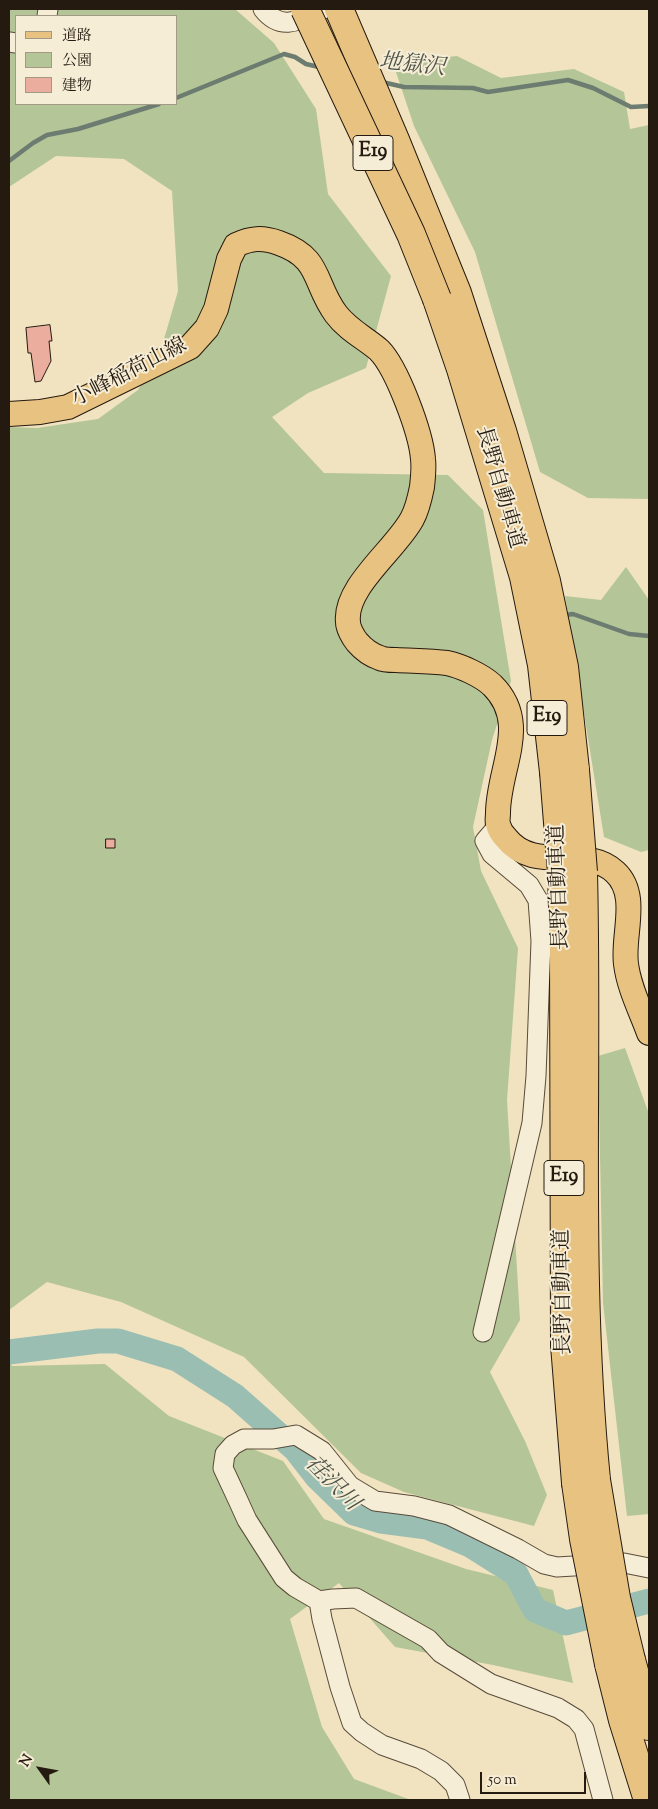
<!DOCTYPE html>
<html>
<head>
<meta charset="utf-8">
<style>
  body { margin:0 }
  #map { position:relative; width:658px; height:1809px; overflow:hidden; background:#f1e3c0; font-family:"Sorts Mill Goudy","Noto Serif JP",serif }
  canvas { display:block }
  .frame { position:absolute; inset:0; border:10px solid #251a0f; pointer-events:none }
  .legend { position:absolute; left:15px; top:15px; width:162px; height:90px; box-sizing:border-box; background:#f6edd6; border:1px solid #a29986; margin:0; padding:6px 9px; list-style:none; font-size:15px; color:#251a0f }
  .legend li { display:flex; align-items:center; gap:10px; height:25px }
  .legend b { width:25px; border:1px solid #a29986 }
  .north { position:absolute; left:15px; top:1744px; width:50px; height:50px; -webkit-text-stroke:4px #f6edd6; paint-order:stroke; rotate:302deg; font-size:14px; font-weight:700; line-height:20px; text-align:center; color:#251a0f }
  .north::after { content:''; display:block; margin:auto; width:18px; height:22px; background:#251a0f; clip-path:polygon(50% 0,100% 100%,50% 72%,0 100%) }
  .scale { position:absolute; left:480px; top:1772px; width:106px; height:22px; box-sizing:border-box; border:2px solid #251a0f; border-top:0; padding-left:6px; font-size:15px; line-height:18px; white-space:nowrap; color:#251a0f; -webkit-text-stroke:4px #f6edd6; paint-order:stroke }
</style>
</head>
<body>
<div id="map">
<canvas width="658" height="1809"></canvas>
<div class="frame"></div>
<ul class="legend">
<li><b style="height:6px;background:#e8c280"></b>道路</li>
<li><b style="height:14px;background:#b4c597"></b>公園</li>
<li><b style="height:14px;background:#ebad9e"></b>建物</li>
</ul>
<div class="north">N</div>
<div class="scale">50 m</div>
</div>
<script>
const g = document.querySelector('canvas').getContext('2d');
g.lineJoin = 'round';
function paint(path, color) { g.fillStyle = color; g.fill(path, 'evenodd'); }
function trace(path, color, width, dash) { g.strokeStyle = color; g.lineWidth = width; g.lineCap = dash ? 'butt' : 'round'; g.setLineDash(dash || []); g.stroke(path); }
function write(font, color, halo, rows, align = 'center') {
  g.font = font + ' "Sorts Mill Goudy","Noto Serif JP",serif'; g.lineWidth = 4; g.setLineDash([]); g.textBaseline = 'middle'; g.strokeStyle = halo; g.fillStyle = color; for (const [text, x, y, turn = 0] of rows) {
    g.save(); g.translate(x, y); g.rotate((+turn || 0) * Math.PI / 180); g.textAlign = isNaN(turn) ? turn : align; if (halo) g.strokeText(text, 0, 0); g.fillText(text, 0, 0); g.restore();
  }
}
paint(new Path2D(`
  M 9,9 L 235,9 L 274,43 L 316,109 L 328,194 L 391,276 L 366,368 L 308,393 L 272,417 L 324,473 L 448,475 L 483,510 L 511,681 L 492,740 L 473,827 L 481,871 L 518,948 L 507,1100 L 520,1320 L 490,1372 L 525,1441 L 547,1495 L 534,1526 L 404,1492 L 361,1473 L 244,1357 L 121,1302 L 47,1282 L 9,1310 L 9,427 L 37,428 L 98,419 L 138,390 L 162,346 L 178,291 L 172,191 L 124,159 L 56,156 L 9,187 ZM 16,16 L 176,16 L 176,104 L 16,104 Z
  M 457,56 L 501,78 L 574,69 L 624,92 L 630,129 L 649,125 L 649,499 L 588,498 L 540,472 L 475,252 L 414,126 L 393,63 Z
  M 626,567 L 649,600 L 649,850 L 641,852 L 604,837 L 565,596 L 601,600 Z
  M 625,1048 L 649,1114 L 649,1514 L 627,1516 L 603,1303 L 598,1056 Z
  M 9,1360 L 12,1366 L 105,1364 L 169,1416 L 283,1461 L 324,1519 L 466,1569 L 553,1590 L 573,1683 L 493,1665 L 395,1647 L 339,1583 L 290,1619 L 322,1727 L 354,1779 L 411,1800 L 9,1800 Z`), '#b4c597');
trace(new Path2D(`
  M 382,82 L 404,87 L 473,88 L 488,92 L 568,80 L 593,88 L 631,107 L 649,106
  M 176,98 L 284,54 L 295,57 L 306,64 L 323,68
  M 9,161 L 33,143 L 47,135 L 78,129 L 159,104
  M 566,615 L 573,614 L 629,634 L 649,636`), '#6c7c71', 4.5);
trace(new Path2D(`
  M 9,1352 L 98,1341 L 118,1341 L 177,1359 L 235,1396 L 296,1450 L 317,1477 L 354,1513 L 381,1521 L 427,1527 L 470,1545 L 516,1574 L 535,1610 L 566,1623 L 649,1601`), '#9bbeb3', 25);
const building = new Path2D(`
  M 50,325 L 52,341 L 49,341 L 51,361 L 41,381 L 35,382 L 31,353 L 28,353 L 26,328 Z
  M 106,839 L 115,839 L 115,848 L 106,848 Z`);
paint(building, '#ebad9e');
trace(building, '#251a0f', 1);
const minor = new Path2D(`
  M 263,9 C 282,33 301,19 323,9
  M 47,16 L 48,9
  M 9,42 L 16,43
  M 483,1332 L 532,1123 L 536,1076 L 541,941 L 538,900 L 529,885 L 492,854 L 485,841 L 498,826
  M 319,1601 L 322,1619 L 340,1687 L 352,1723 L 362,1732 L 382,1745 L 421,1759 L 441,1771 L 455,1785 L 460,1800
  M 603,1800 L 584,1729 L 576,1719 L 558,1708 L 491,1684 L 441,1653 L 428,1639 L 356,1598 L 333,1599 L 319,1601 L 295,1587 L 284,1578 L 247,1520 L 237,1498 L 223,1468 L 225,1454 L 233,1445 L 244,1439 L 273,1439 L 296,1435 L 322,1451 L 350,1486 L 375,1501 L 414,1506 L 449,1515 L 518,1549 L 544,1564 L 557,1567 L 624,1563 L 649,1568`);
const major = new Path2D(`
  M 9,414 L 40,412 L 68,407 L 190,347 L 207,328 L 216,309 L 229,259 L 236,245 C 251,238 262,237 279,243 C 322,258 313,283 336,314 C 348,330 365,338 379,350 C 397,368 421,433 423,459 C 424,467 423,478 422,487 C 420,497 417,510 412,519 C 396,549 344,587 348,622 C 348,628 353,637 357,642 C 363,649 371,655 380,658 C 384,660 391,660 396,660 C 413,661 430,661 447,663 C 461,666 481,675 492,685 C 531,723 498,768 498,813 C 498,817 497,821 498,824 C 499,829 503,835 506,838 C 534,874 585,844 615,872 C 640,895 622,935 626,964 C 629,988 641,1011 649,1033`);
const highway = new Path2D(`
  M 339,9 L 395,140 L 457,293 L 502,431 L 546,581 L 564,667 L 575,770
  M 437,299 L 461,369 L 524,577 L 542,665 L 554,772
  M 583,872 C 588,1075 576,1278 596,1480
  M 562,873 L 564,948 L 565,1345 L 576,1483
  M 631,1660 L 649,1726
  M 609,1664 L 623,1720 L 648,1800`);
trace(minor, '#584c3b', 21);
trace(major, '#251a0f', 26);
trace(highway, '#251a0f', 30);
trace(minor, '#f6edd6', 19);
trace(major, '#e8c280', 24);
trace(highway, '#e8c280', 28);
const highwayBridge = new Path2D(`
  M 305,9 L 411,234 L 437,299
  M 575,770 L 583,872
  M 554,772 L 562,873
  M 596,1480 L 616,1598 L 631,1660
  M 576,1483 L 584,1539 L 609,1664`);
trace(highwayBridge, '#251a0f', 30, []);
trace(highwayBridge, '#e8c280', 28);
for (const [x, y, w] of [
  [373,153,40],
  [547,718,40],
  [564,1178,40]
]) { const box = new Path2D(); box.roundRect(x - w / 2, y - 17.5, w, 35, 4); g.fillStyle = '#f6edd6'; g.fill(box); trace(box, '#251a0f', 1); }
write('bold 20px', '#251a0f', null, [
  ["E19",373,153],
  ["E19",547,718],
  ["E19",564,1178]
]);
write('21px', '#251a0f', '#f6edd6', [
  ["小峰稲荷山線",130,374,-27],
  ["長野自動車道",498,488,74],
  ["長野自動車道",561,887,-92],
  ["長野自動車道",565,1292,-91]
]);
write('italic 22px', '#4e5348', '#f6edd6', [
  ["地獄沢",412,67,6],
  ["荏沢川",331,1485,45]
]);
</script>
</body>
</html>
